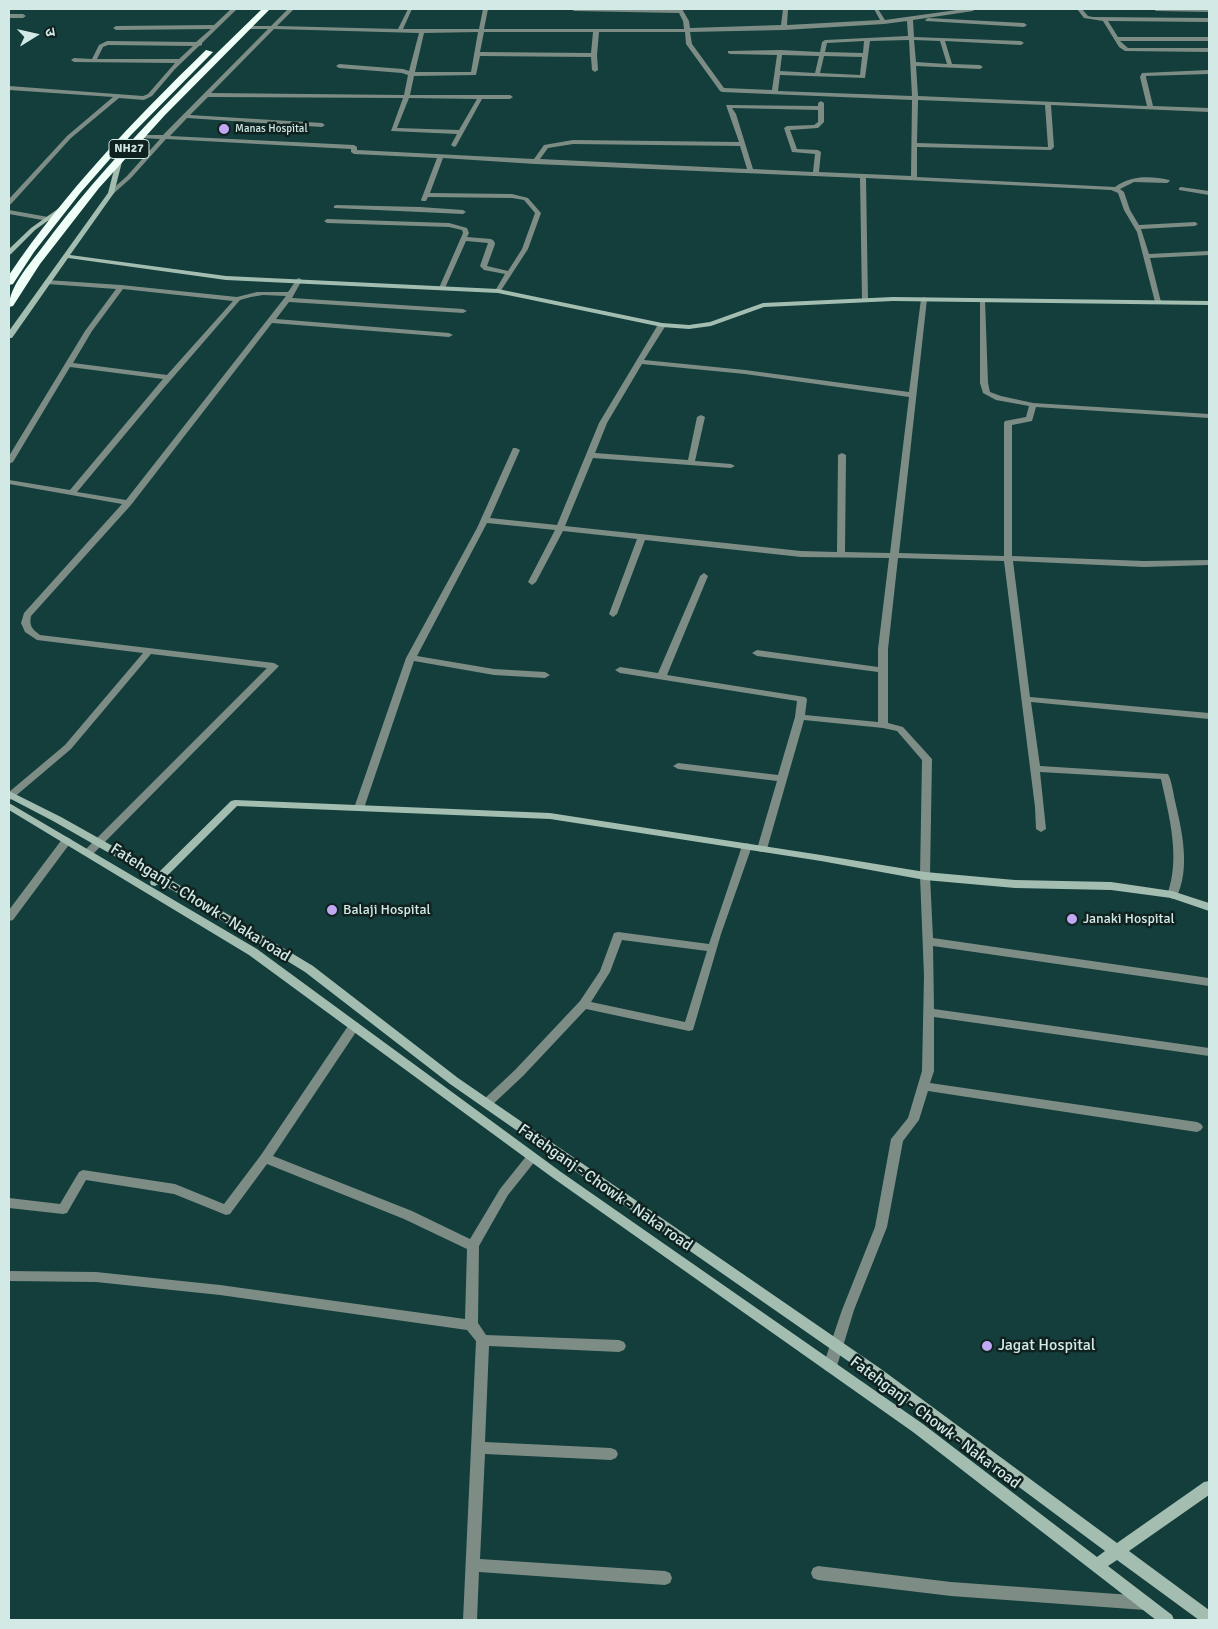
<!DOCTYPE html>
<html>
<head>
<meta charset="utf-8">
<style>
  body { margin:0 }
  #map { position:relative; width:1218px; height:1629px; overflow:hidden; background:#133e3b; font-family:Signika,"Noto Sans Devanagari",sans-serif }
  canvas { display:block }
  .frame { position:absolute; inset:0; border:10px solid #d2e9e6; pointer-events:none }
  .north { position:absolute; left:10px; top:10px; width:50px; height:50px; -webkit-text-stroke:4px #102220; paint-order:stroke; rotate:80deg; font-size:14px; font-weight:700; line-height:20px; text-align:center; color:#d2e9e6 }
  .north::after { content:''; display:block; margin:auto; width:18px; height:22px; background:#d2e9e6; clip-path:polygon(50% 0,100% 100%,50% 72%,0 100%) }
</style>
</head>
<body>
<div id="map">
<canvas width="1218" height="1629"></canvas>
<div class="frame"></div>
<div class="north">उ</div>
</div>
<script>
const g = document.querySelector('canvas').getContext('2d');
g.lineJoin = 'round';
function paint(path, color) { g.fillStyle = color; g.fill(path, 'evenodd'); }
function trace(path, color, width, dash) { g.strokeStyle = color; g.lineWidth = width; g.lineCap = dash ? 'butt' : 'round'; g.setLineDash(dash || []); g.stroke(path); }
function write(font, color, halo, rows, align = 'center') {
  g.font = font + ' Signika,sans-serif'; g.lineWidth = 5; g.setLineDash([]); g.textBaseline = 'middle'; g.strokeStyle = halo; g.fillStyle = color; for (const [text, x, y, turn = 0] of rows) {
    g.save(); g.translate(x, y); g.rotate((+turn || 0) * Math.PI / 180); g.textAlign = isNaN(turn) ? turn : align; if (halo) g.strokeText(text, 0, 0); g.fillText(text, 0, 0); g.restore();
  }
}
paint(new Path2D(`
  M 231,9 L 237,9 L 202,43 L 202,45 L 199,46 L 175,69 L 152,96 L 144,100 L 119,98 L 71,138 L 11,204 L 9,205 L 9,199 L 67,136 L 113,97 L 9,90 L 9,86 L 143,96 L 148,94 L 175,63 L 74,62 L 71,60 L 74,58 L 92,59 L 99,45 L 107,41 L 196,42 L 211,29 L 116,30 L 113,28 L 116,26 L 214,25 ZM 108,45 L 193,46 L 179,59 L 97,59 L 103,47 Z
  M 288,9 L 294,9 L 277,26 L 398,29 L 408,9 L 412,9 L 403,29 L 479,29 L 483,9 L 488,9 L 484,29 L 684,29 L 683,21 L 679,13 L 574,11 L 572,9 L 682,9 L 689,21 L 690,28 L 781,25 L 783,9 L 788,9 L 787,25 L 880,20 L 874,9 L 878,9 L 885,20 L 964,9 L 975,9 L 973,11 L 913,20 L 914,37 L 1021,41 L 1024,43 L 1021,45 L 945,41 L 952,64 L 980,65 L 983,67 L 980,69 L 916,66 L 918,96 L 1147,106 L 1140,77 L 1142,73 L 1209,70 L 1209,74 L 1146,76 L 1146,77 L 1153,106 L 1209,108 L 1209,112 L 1051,105 L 1054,147 L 1051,150 L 917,147 L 917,177 L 1115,187 C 1131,175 1151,176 1169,180 L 1170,181 L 1167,183 L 1134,182 L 1120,189 L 1124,192 L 1130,210 L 1139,225 L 1195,222 L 1198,224 L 1195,226 L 1141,229 L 1149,254 L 1209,251 L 1209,255 L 1150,258 L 1161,302 L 1158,304 L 1155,302 L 1137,232 L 1124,210 L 1118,193 L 1111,190 L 866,178 L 868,300 L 865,302 L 862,300 L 860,178 L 535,164 L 443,158 L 430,193 L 512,194 L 528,198 L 541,213 L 528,249 L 500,292 L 495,291 L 505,274 L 484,270 L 480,266 L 488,243 L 466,241 L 445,288 L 442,290 L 439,288 L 463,233 L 462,230 L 449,227 L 327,223 L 324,221 L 327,219 L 449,223 L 467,228 L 469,233 L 467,237 L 491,239 L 494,241 L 495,244 L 487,266 L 508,271 L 522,249 L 535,213 L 524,200 L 512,198 L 428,197 L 426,201 L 422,201 L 421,200 L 437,158 L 354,154 L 351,152 L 351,149 L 166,139 L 131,178 L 113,194 L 109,194 L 109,192 L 127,176 L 160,139 L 141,138 L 138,136 L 139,135 L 163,135 L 268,29 L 248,29 L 245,27 L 246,26 L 271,26 ZM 907,21 L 908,36 L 825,40 L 822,42 L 820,52 L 780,50 L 728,51 L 728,53 L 730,54 L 777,55 L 772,90 L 724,88 L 692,44 L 690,32 L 784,30 L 884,24 ZM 274,29 L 419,33 L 409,71 L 403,69 L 339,64 L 336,66 L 339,68 L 402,73 L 408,75 L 404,95 L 211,93 ZM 478,32 L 471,72 L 415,72 L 424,33 ZM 484,32 L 593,32 L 591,53 L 480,52 ZM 599,32 L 685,32 L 686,44 L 720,91 L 722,92 L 912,100 L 911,176 L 819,172 L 821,152 L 818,150 L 797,149 L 790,130 L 818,128 L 824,122 L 824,103 L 821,101 L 818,103 L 818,106 L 726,105 L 739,142 L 573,140 L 544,145 L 534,159 L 357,150 L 357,147 L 354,145 L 170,136 L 187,118 L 322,127 L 325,125 L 322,123 L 190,115 L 208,97 L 403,98 L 391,131 L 457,134 L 451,145 L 454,147 L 456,146 L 482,99 L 510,99 L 513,97 L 510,95 L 410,95 L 414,76 L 476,75 L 480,56 L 591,57 L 592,70 L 595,72 L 598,70 L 597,55 ZM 909,40 L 912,96 L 778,91 L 780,75 L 865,78 L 870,41 ZM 914,40 L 940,41 L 947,64 L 916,62 ZM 864,41 L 863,53 L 825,52 L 827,43 ZM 782,55 L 819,56 L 815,73 L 780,71 ZM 824,56 L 862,57 L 860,75 L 820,73 ZM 409,98 L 477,99 L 459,130 L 397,128 ZM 918,100 L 1045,105 L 1048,147 L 917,143 ZM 732,108 L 818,110 L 818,122 L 814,125 L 787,126 L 784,128 L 792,152 L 815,154 L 813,172 L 753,169 L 736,114 ZM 573,144 L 740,146 L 747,169 L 540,159 L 548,148 Z
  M 1077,9 L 1082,9 L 1088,16 L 1093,17 L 1209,18 L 1209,22 L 1108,21 L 1118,37 L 1209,37 L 1209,41 L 1120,41 L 1128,48 L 1209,48 L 1209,52 L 1125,51 L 1119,47 L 1103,21 L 1084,18 Z
  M 1153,9 L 1209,9 L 1209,12 L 1156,11 Z
  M 9,14 L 23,14 L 26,16 L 23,18 L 9,18 Z
  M 928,18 L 1024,23 L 1027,25 L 1024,27 L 926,21 L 925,20 Z
  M 1181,187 L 1209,191 L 1209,195 L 1179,190 L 1179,188 Z
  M 336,205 L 420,207 L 463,210 L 466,212 L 463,214 L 334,208 L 334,206 Z
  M 9,210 L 48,217 L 51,219 L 48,221 L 9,214 Z
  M 299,278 L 302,280 L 292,298 L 463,309 L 467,311 L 463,313 L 289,302 L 276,319 L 449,333 L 453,335 L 449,337 L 272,323 L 131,505 L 31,616 C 29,626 32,629 40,635 L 274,663 L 279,666 L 92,855 L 84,855 L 83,853 L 84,851 L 267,668 L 151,654 L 71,749 L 12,799 L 9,800 L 9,792 L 65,745 L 143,653 L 37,640 L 25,632 L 21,623 L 24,613 L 122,504 L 9,484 L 9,480 L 70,490 L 163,379 L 70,367 L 13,462 L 9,464 L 9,456 L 85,331 L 116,289 L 47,284 L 44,282 L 47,280 L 121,285 L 237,297 L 257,292 L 288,292 L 297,279 ZM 123,289 L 233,301 L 167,375 L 73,363 L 92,331 ZM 263,295 L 286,296 L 126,500 L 77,492 L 162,390 L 240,300 L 251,297 Z
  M 924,297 L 927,299 L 899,553 L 1004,556 L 1004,423 L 1005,421 L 1026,417 L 1029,406 L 996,400 L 983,393 L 980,383 L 980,299 L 985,300 L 988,383 L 990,392 L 1001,396 L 1033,403 L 1209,414 L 1209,418 L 1036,407 L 1032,421 L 1012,425 L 1012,556 L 1144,561 L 1209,560 L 1209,565 L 1144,567 L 1013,561 L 1030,697 L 1209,713 L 1209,719 L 1031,702 L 1040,766 L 1168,774 C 1172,782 1173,792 1175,801 C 1182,831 1191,869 1176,898 L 1172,899 L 1167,895 C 1181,858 1169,816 1161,779 L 1040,772 L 1046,829 L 1041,832 L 1036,829 L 1035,807 L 1004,561 L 898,558 L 888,649 L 888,723 L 903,727 L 932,759 L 930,876 L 933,938 L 1209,978 L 1209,986 L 933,946 L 934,1009 L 1209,1048 L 1209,1056 L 934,1017 L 934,1071 L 930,1083 L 1197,1122 L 1201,1124 L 1203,1127 L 1201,1130 L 1197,1132 L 928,1091 L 919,1120 L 903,1141 L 887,1227 L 854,1310 L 837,1366 L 835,1370 L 830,1372 L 825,1370 L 823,1366 L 842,1310 L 875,1227 L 891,1139 L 908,1118 L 922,1071 L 924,976 L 920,876 L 922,760 L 897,731 L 883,728 L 804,720 L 767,849 L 762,852 L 758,851 L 757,849 L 777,781 L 678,769 L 673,766 L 678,763 L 778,775 L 795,717 L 797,701 L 620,673 L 615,670 L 620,667 L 658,673 L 700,576 L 704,573 L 708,576 L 667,675 L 805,697 L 807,699 L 805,715 L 878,722 L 878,672 L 757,656 L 752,653 L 757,650 L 878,667 L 878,649 L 889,558 L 801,557 L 645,540 L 617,614 L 613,617 L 609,614 L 637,539 L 563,531 L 536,582 L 532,585 L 528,582 L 555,530 L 487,523 L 417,656 L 494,669 L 545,672 L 550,675 L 545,678 L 494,675 L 414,661 L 364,808 L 359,811 L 354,808 L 406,658 L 477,528 L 513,448 L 516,448 L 520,450 L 490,518 L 557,525 L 599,423 L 659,323 L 666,325 L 644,360 L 745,370 L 909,392 L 921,299 ZM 642,364 L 745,374 L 909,397 L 890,553 L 845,552 L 846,455 L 842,453 L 838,455 L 837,552 L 801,551 L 565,526 L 593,458 L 731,468 L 735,466 L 731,464 L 695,461 L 705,417 L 701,415 L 697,417 L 688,460 L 595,453 L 607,423 Z
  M 67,837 L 72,840 L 71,842 L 13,920 L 9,921 L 9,910 L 63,838 Z
  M 747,843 L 752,846 L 721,934 L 693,1030 L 689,1031 L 586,1009 L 523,1076 L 491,1106 L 487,1107 L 483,1106 L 481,1103 L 483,1100 L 515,1070 L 580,1001 L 600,971 L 614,933 L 618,932 L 709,944 L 742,846 ZM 622,940 L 707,951 L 685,1022 L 591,1002 L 610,972 Z
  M 354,1022 L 358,1023 L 360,1026 L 358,1029 L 273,1156 L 412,1211 L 470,1239 L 500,1189 L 528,1154 L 532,1152 L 536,1154 L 538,1157 L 536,1160 L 508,1195 L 479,1246 L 478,1323 L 486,1335 L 619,1340 L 624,1342 L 626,1346 L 624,1350 L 619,1352 L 489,1346 L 485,1442 L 611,1448 L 616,1450 L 618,1454 L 616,1458 L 611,1460 L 485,1454 L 480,1559 L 665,1571 L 670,1573 L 672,1578 L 670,1583 L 665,1585 L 479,1572 L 477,1620 L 463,1620 L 476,1341 L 467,1330 L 220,1295 L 96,1282 L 9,1281 L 9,1271 L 96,1272 L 220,1285 L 465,1319 L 467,1249 L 404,1219 L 267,1164 L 230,1214 L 226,1215 L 174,1194 L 86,1180 L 67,1213 L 63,1214 L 9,1208 L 9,1198 L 60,1204 L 79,1172 L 83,1170 L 175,1184 L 224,1204 L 261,1155 L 350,1023 Z
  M 818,1566 L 951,1582 L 1145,1596 L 1150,1598 L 1152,1603 L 1150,1608 L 1145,1610 L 951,1596 L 818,1580 L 813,1578 L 811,1573 L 813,1568 Z`), '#7d8d85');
paint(new Path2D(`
  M 120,156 L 123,158 L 114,193 L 70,255 L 226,276 L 498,289 L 662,323 L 689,325 L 710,322 L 763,303 L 893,297 L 1209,301 L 1209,305 L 893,301 L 764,307 L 711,326 L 689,329 L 662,327 L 498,293 L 226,280 L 68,258 L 12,338 L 9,338 L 9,331 L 108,193 L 117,158 Z
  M 62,206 L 67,207 L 35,230 L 11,254 L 9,255 L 9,249 L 31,228 Z
  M 9,791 L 61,817 L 159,872 L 231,801 L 235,800 L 550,813 L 821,855 L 925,872 L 1015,880 L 1111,882 L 1172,891 L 1209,903 L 1209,911 L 1171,898 L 1111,890 L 1015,888 L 925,880 L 821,861 L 550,819 L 237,806 L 166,877 L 313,966 L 458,1078 L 881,1369 L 1117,1543 L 1204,1482 L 1209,1481 L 1209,1495 L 1129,1551 L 1209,1610 L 1209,1620 L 1199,1620 L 1117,1560 L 1108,1566 L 1172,1615 L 1174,1620 L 1156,1620 L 913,1432 L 553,1178 L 249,955 L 9,810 L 9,803 L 257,949 L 561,1172 L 923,1424 L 1097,1557 L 1105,1551 L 871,1377 L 450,1084 L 305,972 L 179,894 L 160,883 L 155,886 L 151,885 L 150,882 L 153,878 L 53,821 L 9,798 Z`), '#a4bdb1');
paint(new Path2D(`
  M 262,9 L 270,9 L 165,115 L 99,188 L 40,264 L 13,306 L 9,307 C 9,287 29,265 41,249 C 106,161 184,85 262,9 Z
  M 206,50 L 213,52 L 131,135 L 81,192 L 34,252 L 13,284 L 9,285 L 9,275 C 65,192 134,120 206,50 Z`), '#effef7');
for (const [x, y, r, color] of [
  [224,129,6,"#c1a8f3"],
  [332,910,6,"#c1a8f3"],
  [1072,919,6,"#c1a8f3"],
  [987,1346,6,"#c1a8f3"]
]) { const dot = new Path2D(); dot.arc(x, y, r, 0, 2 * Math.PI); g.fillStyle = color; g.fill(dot); trace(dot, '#102220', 2); }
write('11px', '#d2e9e6', '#102220', [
  ["Manas Hospital",235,129]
], 'left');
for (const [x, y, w] of [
  [129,149,40]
]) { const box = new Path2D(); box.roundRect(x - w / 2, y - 9.5, w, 19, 4); g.fillStyle = '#102220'; g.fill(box); trace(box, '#d2e9e6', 1); }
write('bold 12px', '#d2e9e6', null, [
  ["NH27",129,149]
]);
write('14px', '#d2e9e6', '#102220', [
  ["Balaji Hospital",343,910],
  ["Janaki Hospital",1083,919]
], 'left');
write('16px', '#d2e9e6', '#102220', [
  ["Fatehganj - Chowk - Naka road",200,903,32],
  ["Fatehganj - Chowk - Naka road",605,1188,35],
  ["Fatehganj - Chowk - Naka road",935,1423,37]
]);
write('16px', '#d2e9e6', '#102220', [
  ["Jagat Hospital",998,1346]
], 'left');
</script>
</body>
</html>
